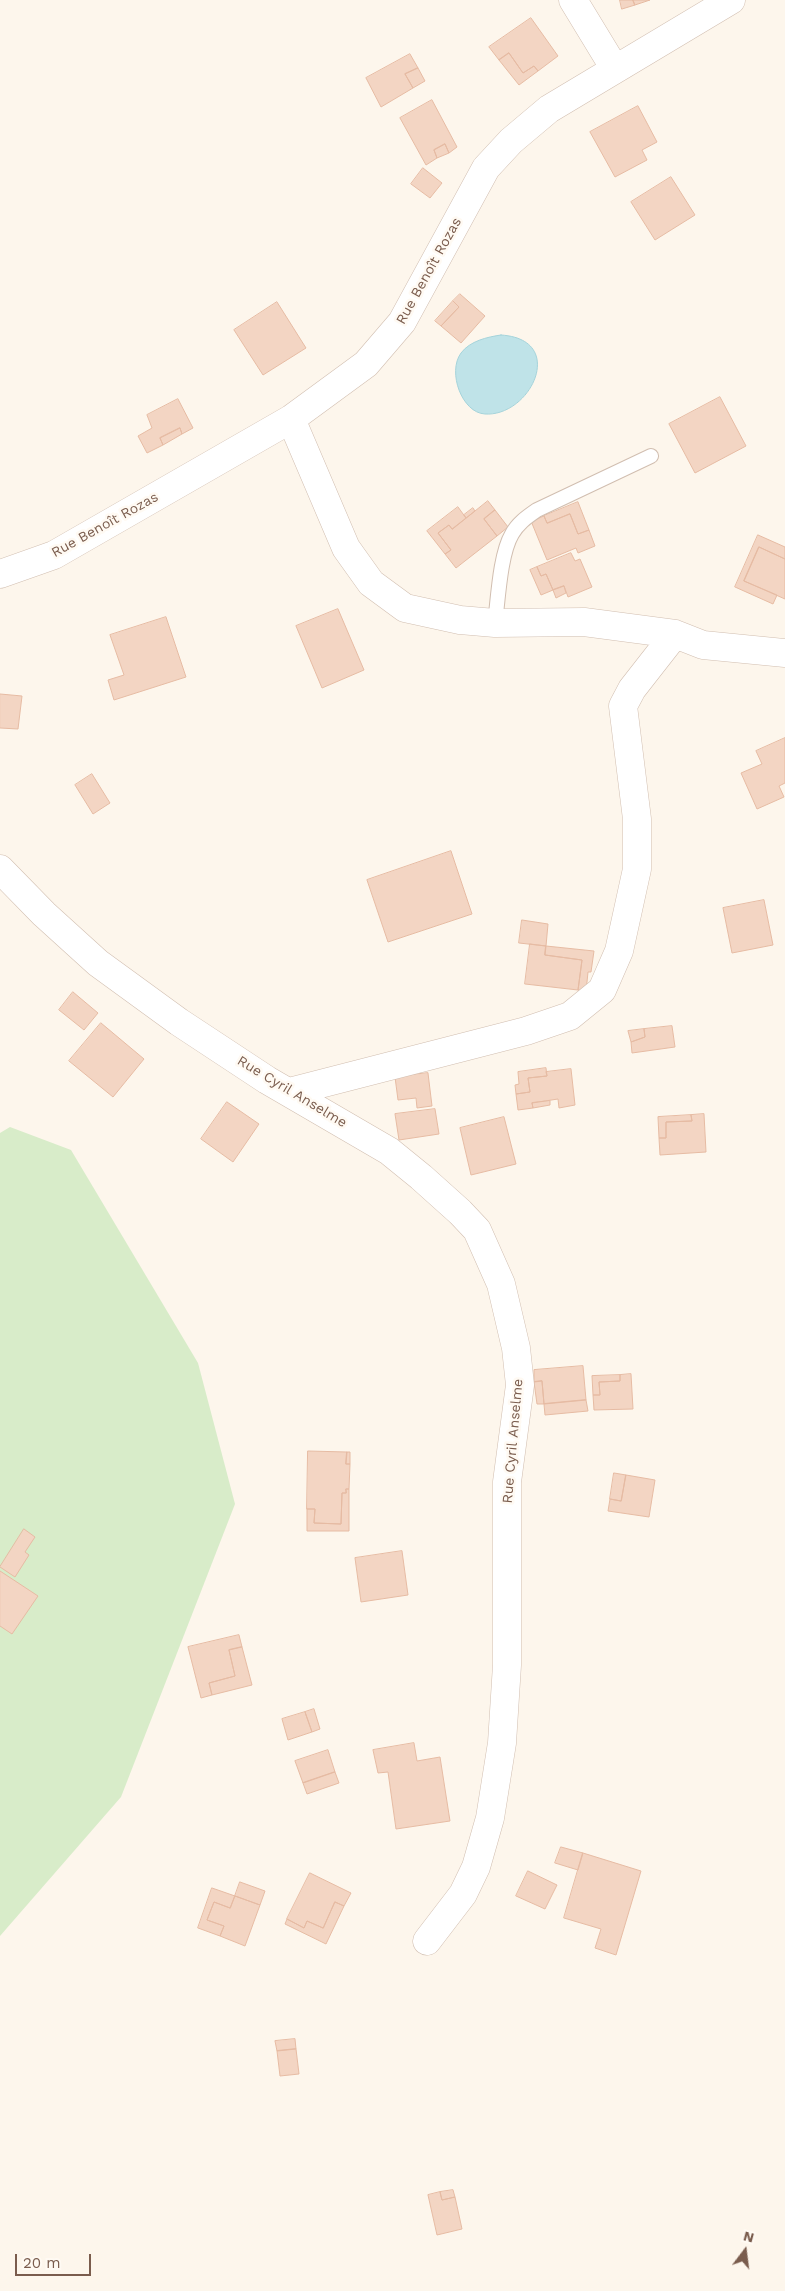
<!DOCTYPE html>
<html>
<head>
<meta charset="utf-8">
<style>
  body { margin:0 }
  #map { position:relative; width:785px; height:2291px; overflow:hidden; background:#fdf6ec; font-family:"Work Sans",sans-serif }
  canvas { display:block }
  .north { position:absolute; left:720px; top:2226px; width:50px; height:50px; -webkit-text-stroke:4px #fffaf3; paint-order:stroke; rotate:15deg; font-size:14px; font-weight:700; line-height:20px; text-align:center; color:#7a5c4d }
  .north::after { content:''; display:block; margin:auto; width:18px; height:22px; background:#7a5c4d; clip-path:polygon(50% 0,100% 100%,50% 72%,0 100%) }
  .scale { position:absolute; left:15px; top:2254px; width:76px; height:22px; box-sizing:border-box; border:2px solid #7a5c4d; border-top:0; padding-left:6px; font-size:15px; line-height:18px; white-space:nowrap; color:#7a5c4d; -webkit-text-stroke:4px #fffaf3; paint-order:stroke }
</style>
</head>
<body>
<div id="map">
<canvas width="785" height="2291"></canvas>
<div class="north">N</div>
<div class="scale">20 m</div>
</div>
<script>
const g = document.querySelector('canvas').getContext('2d');
g.lineJoin = 'round';
function paint(path, color) { g.fillStyle = color; g.fill(path, 'evenodd'); }
function trace(path, color, width, dash) { g.strokeStyle = color; g.lineWidth = width; g.lineCap = dash ? 'butt' : 'round'; g.setLineDash(dash || []); g.stroke(path); }
function write(font, color, halo, rows, align = 'center') {
  g.font = font + ' "Work Sans",sans-serif'; g.lineWidth = 5; g.setLineDash([]); g.textBaseline = 'middle'; g.strokeStyle = halo; g.fillStyle = color; for (const [text, x, y, turn = 0] of rows) {
    g.save(); g.translate(x, y); g.rotate((+turn || 0) * Math.PI / 180); g.textAlign = isNaN(turn) ? turn : align; if (halo) g.strokeText(text, 0, 0); g.fillText(text, 0, 0); g.restore();
  }
}
paint(new Path2D(`
  M 10,1127 L 71,1150 L 198,1363 L 235,1504 L 121,1797 L 0,1936 L 0,1133 Z`), '#d8ecc9');
const water = new Path2D(`
  M 501,335 C 568,339 531,417 485,414 C 462,413 447,372 461,353 C 470,341 487,337 501,335 Z`);
paint(water, '#bfe3e8');
trace(water, '#a5d3da', 1);
const building = new Path2D(`
  M 620,0 L 633,0 L 635,5 L 622,9 Z
  M 633,0 L 650,0 L 635,5 Z
  M 531,18 L 558,56 L 538,71 L 534,66 L 523,73 L 509,53 L 499,60 L 489,47 Z
  M 509,53 L 523,73 L 534,66 L 538,71 L 519,85 L 499,60 Z
  M 410,54 L 418,68 L 405,74 L 413,88 L 381,107 L 366,78 Z
  M 418,68 L 425,81 L 413,88 L 405,74 Z
  M 432,100 L 457,147 L 449,153 L 445,144 L 434,150 L 437,158 L 426,165 L 400,118 Z
  M 638,106 L 657,142 L 642,150 L 647,160 L 615,177 L 590,132 Z
  M 445,144 L 449,153 L 437,158 L 434,150 Z
  M 423,168 L 442,183 L 430,198 L 411,184 Z
  M 671,177 L 695,215 L 655,240 L 631,202 Z
  M 460,294 L 485,316 L 461,343 L 441,326 L 459,307 L 453,301 Z
  M 453,301 L 459,307 L 441,326 L 435,321 Z
  M 277,302 L 306,348 L 263,375 L 234,330 Z
  M 720,397 L 746,446 L 695,473 L 669,424 Z
  M 178,399 L 193,428 L 182,434 L 180,428 L 160,438 L 163,445 L 147,453 L 138,436 L 152,428 L 147,415 Z
  M 180,428 L 182,434 L 163,445 L 160,438 Z
  M 488,501 L 495,510 L 484,519 L 497,536 L 456,568 L 445,554 L 451,550 L 438,533 L 449,525 L 452,529 Z
  M 578,502 L 589,530 L 578,534 L 570,514 L 547,523 L 544,516 Z
  M 458,507 L 466,518 L 452,529 L 449,525 L 438,533 L 451,550 L 445,554 L 427,531 Z
  M 473,508 L 475,511 L 466,518 L 464,515 Z
  M 495,510 L 508,527 L 497,536 L 484,519 Z
  M 570,514 L 578,534 L 589,530 L 595,546 L 578,553 L 576,548 L 547,560 L 531,521 L 544,516 L 547,523 Z
  M 758,535 L 785,547 L 785,559 L 759,547 L 744,581 L 777,595 L 773,604 L 735,587 Z
  M 759,547 L 785,559 L 785,599 L 744,581 Z
  M 571,553 L 575,561 L 580,559 L 592,587 L 568,597 L 564,586 L 553,590 L 546,574 L 541,576 L 537,567 Z
  M 537,567 L 541,576 L 546,574 L 553,590 L 541,595 L 530,570 Z
  M 564,586 L 566,593 L 556,598 L 553,590 Z
  M 338,609 L 364,670 L 322,688 L 296,626 Z
  M 166,617 L 186,677 L 114,700 L 108,680 L 124,675 L 110,635 Z
  M 0,694 L 22,696 L 18,729 L 0,728 Z
  M 785,738 L 785,783 L 779,786 L 784,797 L 757,809 L 741,773 L 762,764 L 756,751 Z
  M 92,774 L 110,803 L 93,814 L 75,785 Z
  M 451,851 L 472,914 L 388,942 L 367,880 Z
  M 764,900 L 773,945 L 732,953 L 723,908 Z
  M 522,920 L 548,924 L 546,946 L 519,943 Z
  M 530,944 L 546,946 L 545,955 L 582,960 L 578,990 L 525,984 Z
  M 546,946 L 594,951 L 591,972 L 588,972 L 586,992 L 578,990 L 582,960 L 545,955 Z
  M 73,992 L 98,1013 L 84,1030 L 59,1010 Z
  M 101,1023 L 144,1059 L 113,1097 L 69,1061 Z
  M 672,1026 L 675,1047 L 632,1053 L 631,1042 L 645,1037 L 644,1029 Z
  M 644,1029 L 645,1037 L 631,1042 L 628,1031 Z
  M 546,1068 L 547,1076 L 528,1078 L 530,1092 L 516,1094 L 515,1085 L 519,1084 L 518,1072 Z
  M 571,1069 L 575,1105 L 559,1108 L 558,1099 L 532,1103 L 533,1108 L 518,1110 L 516,1094 L 530,1092 L 528,1078 L 547,1076 L 546,1072 Z
  M 428,1073 L 432,1106 L 417,1108 L 416,1098 L 398,1100 L 395,1077 Z
  M 550,1101 L 550,1105 L 533,1108 L 532,1103 Z
  M 227,1102 L 259,1124 L 233,1162 L 201,1139 Z
  M 435,1109 L 439,1134 L 399,1140 L 395,1114 Z
  M 704,1114 L 706,1152 L 660,1155 L 659,1138 L 666,1138 L 666,1122 L 692,1121 L 691,1115 Z
  M 691,1115 L 692,1121 L 666,1122 L 666,1138 L 659,1138 L 658,1117 Z
  M 504,1117 L 516,1164 L 471,1175 L 460,1128 Z
  M 583,1366 L 586,1400 L 544,1404 L 542,1381 L 534,1382 L 534,1370 Z
  M 631,1374 L 633,1409 L 594,1410 L 593,1395 L 600,1395 L 599,1382 L 620,1381 L 620,1375 Z
  M 620,1375 L 620,1381 L 599,1382 L 600,1395 L 593,1395 L 592,1376 Z
  M 542,1381 L 544,1404 L 537,1404 L 534,1382 Z
  M 586,1400 L 588,1411 L 545,1415 L 544,1404 Z
  M 308,1451 L 347,1452 L 346,1464 L 350,1464 L 349,1489 L 346,1489 L 346,1493 L 342,1493 L 341,1524 L 314,1523 L 315,1509 L 307,1509 Z
  M 347,1452 L 350,1452 L 350,1464 L 346,1464 Z
  M 614,1473 L 626,1475 L 621,1501 L 610,1499 Z
  M 626,1475 L 655,1480 L 649,1517 L 608,1511 L 610,1499 L 621,1501 Z
  M 346,1489 L 349,1489 L 349,1531 L 307,1531 L 307,1509 L 315,1509 L 314,1523 L 341,1524 L 342,1493 L 346,1493 Z
  M 24,1529 L 35,1537 L 25,1552 L 29,1555 L 15,1577 L 0,1567 Z
  M 402,1551 L 408,1595 L 361,1602 L 355,1558 Z
  M 0,1571 L 38,1596 L 12,1634 L 0,1626 Z
  M 239,1635 L 242,1647 L 229,1650 L 235,1676 L 209,1683 L 212,1695 L 201,1698 L 188,1647 Z
  M 242,1647 L 252,1685 L 212,1695 L 209,1683 L 235,1676 L 229,1650 Z
  M 314,1709 L 320,1729 L 312,1732 L 305,1712 Z
  M 305,1712 L 312,1732 L 288,1740 L 282,1719 Z
  M 414,1743 L 417,1761 L 440,1757 L 450,1821 L 396,1829 L 388,1772 L 378,1773 L 373,1750 Z
  M 328,1750 L 335,1772 L 303,1783 L 295,1761 Z
  M 335,1772 L 339,1783 L 307,1794 L 303,1783 Z
  M 561,1847 L 583,1853 L 578,1870 L 555,1863 Z
  M 583,1853 L 641,1871 L 616,1955 L 595,1948 L 601,1929 L 564,1918 Z
  M 528,1871 L 557,1885 L 545,1909 L 516,1896 Z
  M 310,1873 L 351,1893 L 344,1906 L 335,1902 L 323,1928 L 307,1921 L 304,1928 L 287,1919 Z
  M 240,1882 L 265,1891 L 260,1905 L 235,1896 Z
  M 212,1888 L 235,1896 L 230,1908 L 214,1902 L 207,1920 L 224,1926 L 220,1936 L 198,1928 Z
  M 235,1896 L 260,1905 L 245,1946 L 220,1936 L 224,1926 L 207,1920 L 214,1902 L 230,1908 Z
  M 335,1902 L 344,1906 L 326,1944 L 285,1924 L 287,1919 L 304,1928 L 307,1921 L 323,1928 Z
  M 295,2039 L 296,2049 L 277,2051 L 275,2041 Z
  M 296,2049 L 299,2074 L 280,2076 L 277,2051 Z
  M 453,2190 L 455,2197 L 442,2200 L 440,2192 Z
  M 440,2192 L 442,2200 L 455,2197 L 462,2229 L 437,2235 L 428,2195 Z`);
paint(building, '#f3d5c3');
trace(building, '#e6bba3', 1);
const lane = new Path2D(`
  M 495,623 C 498,600 500,554 512,534 C 518,523 527,517 537,510 L 651,456`);
const street = new Path2D(`
  M 573,0 L 615,69
  M 291,419 L 346,548 L 371,583 L 405,608 L 460,620 L 495,623 L 584,622 L 675,634 L 703,645 L 785,653
  M 0,574 L 54,555 L 291,419 L 366,364 L 402,322 L 486,168 L 511,141 L 549,109 L 731,0
  M 0,869 L 44,914 L 98,963 L 179,1022 L 267,1080 L 389,1151 L 421,1177 L 460,1212 L 477,1230 L 501,1284 L 516,1348 L 520,1385 L 507,1482 L 507,1665 L 502,1743 L 490,1818 L 476,1867 L 463,1894 L 427,1941
  M 289,1092 L 526,1031 L 570,1016 L 602,990 L 619,951 L 637,869 L 637,819 L 623,706 L 632,689 L 675,634`);
trace(lane, '#d1beb0', 16);
trace(street, '#d1beb0', 29);
trace(lane, '#fff', 14);
trace(street, '#fff', 28);
write('14px', '#7a5c4d', '#fffaf3', [
  ["Rue Benoît Rozas",429,271,-61],
  ["Rue Benoît Rozas",105,525,-29],
  ["Rue Cyril Anselme",292,1092,31],
  ["Rue Cyril Anselme",513,1441,-85]
]);
</script>
</body>
</html>
